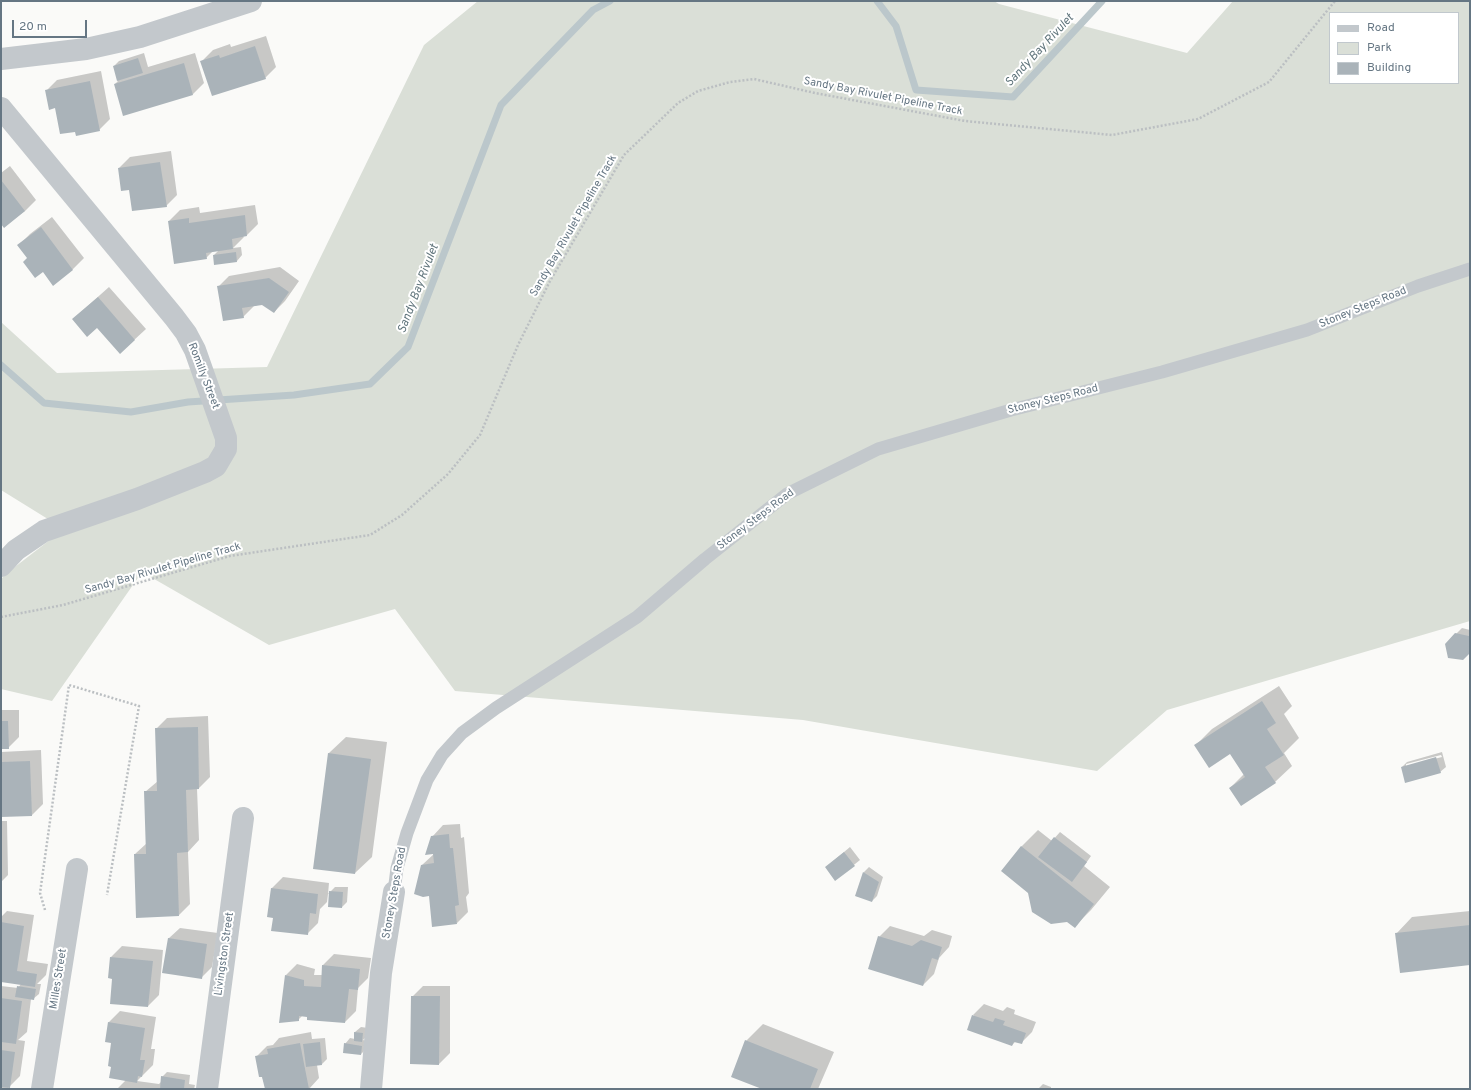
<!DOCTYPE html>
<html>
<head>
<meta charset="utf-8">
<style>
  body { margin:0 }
  #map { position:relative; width:1471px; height:1090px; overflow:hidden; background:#fafaf8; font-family:Overpass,sans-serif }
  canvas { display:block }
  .frame { position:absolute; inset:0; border:2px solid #657683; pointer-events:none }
  .legend { position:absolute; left:1329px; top:12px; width:130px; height:72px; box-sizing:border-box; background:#fff; border:1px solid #c1c8cd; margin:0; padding:5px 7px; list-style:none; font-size:12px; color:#657683 }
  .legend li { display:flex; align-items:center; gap:8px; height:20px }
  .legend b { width:20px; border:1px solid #c1c8cd }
  .scale { position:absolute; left:12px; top:20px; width:75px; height:18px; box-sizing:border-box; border:2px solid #657683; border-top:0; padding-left:5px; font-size:12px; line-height:14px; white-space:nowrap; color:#657683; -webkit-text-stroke:3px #fff; paint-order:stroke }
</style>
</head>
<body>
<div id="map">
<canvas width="1471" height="1090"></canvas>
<div class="frame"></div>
<ul class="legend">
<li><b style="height:5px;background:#c3c8cc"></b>Road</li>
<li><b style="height:11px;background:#dadfd7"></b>Park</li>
<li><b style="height:11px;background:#aab3b9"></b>Building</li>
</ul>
<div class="scale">20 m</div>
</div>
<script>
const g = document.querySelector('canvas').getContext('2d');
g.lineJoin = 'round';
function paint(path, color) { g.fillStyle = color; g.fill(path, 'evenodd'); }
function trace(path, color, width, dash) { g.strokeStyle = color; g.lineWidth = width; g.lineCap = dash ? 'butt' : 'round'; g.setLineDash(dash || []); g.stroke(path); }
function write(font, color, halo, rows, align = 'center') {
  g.font = font + ' Overpass,sans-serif'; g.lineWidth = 4; g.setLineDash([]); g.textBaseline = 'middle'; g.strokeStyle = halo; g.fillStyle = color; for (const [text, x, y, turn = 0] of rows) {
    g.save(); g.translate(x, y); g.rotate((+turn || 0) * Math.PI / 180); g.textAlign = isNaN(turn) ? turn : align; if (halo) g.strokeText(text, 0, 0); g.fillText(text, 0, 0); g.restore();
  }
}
paint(new Path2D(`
  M 478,1 L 994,1 L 999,4 L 1187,53 L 1233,1 L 1470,1 L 1470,621 L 1167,710 L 1097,771 L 803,720 L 455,691 L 395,609 L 269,645 L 142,572 L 52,701 L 1,689 L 1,579 L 7,573 L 64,529 L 1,490 L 1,322 L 57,373 L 267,367 L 424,45 ZM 1330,13 L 1458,13 L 1458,83 L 1330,83 Z`), '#dadfd7');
paint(new Path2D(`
  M 266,36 L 276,67 L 265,78 L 202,61 L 213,50 L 230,44 L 231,47 Z
  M 144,53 L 148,67 L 195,53 L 204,83 L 193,94 L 115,84 L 118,81 L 114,66 L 119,61 Z
  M 101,71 L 110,119 L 99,130 L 76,130 L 56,107 L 46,91 L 57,80 Z
  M 171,151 L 177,195 L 166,206 L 130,189 L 119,168 L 130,157 Z
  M 10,166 L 36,200 L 25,211 L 4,226 L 1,222 L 1,173 Z
  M 255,205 L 258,224 L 247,235 L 243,236 L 244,237 L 233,248 L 241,247 L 242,255 L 237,261 L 215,264 L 214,255 L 219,250 L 213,251 L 206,258 L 169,221 L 180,210 L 199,207 L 200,213 Z
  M 52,217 L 84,258 L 73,269 L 54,284 L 43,271 L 28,257 L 19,245 L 30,234 Z
  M 280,267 L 299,281 L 285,301 L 274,312 L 262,304 L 254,306 L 243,317 L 218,287 L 229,276 Z
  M 109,287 L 146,329 L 120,353 L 97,327 L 73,319 Z
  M 1462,628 L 1470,630 L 1470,651 L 1462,659 L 1446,644 Z
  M 1279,686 L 1292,706 L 1284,714 L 1299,738 L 1284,753 L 1292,766 L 1275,782 L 1230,788 L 1244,774 L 1230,753 L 1196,745 L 1212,729 Z
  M 1,710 L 19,710 L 19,737 L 8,748 L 1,748 Z
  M 208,716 L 210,777 L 199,788 L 197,788 L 199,840 L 188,852 L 190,904 L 179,915 L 135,854 L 147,843 L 145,792 L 158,781 L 156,729 L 167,718 Z
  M 346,737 L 387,742 L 372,857 L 355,873 L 329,753 Z
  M 41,750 L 43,804 L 32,815 L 1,816 L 1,752 Z
  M 1442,752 L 1446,767 L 1440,772 L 1402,767 L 1407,762 ZM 1441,755 L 1442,757 L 1406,766 L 1406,764 Z
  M 1,821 L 7,821 L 8,875 L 1,882 Z
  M 460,824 L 461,838 L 464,837 L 469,893 L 466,897 L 468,912 L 457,923 L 430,895 L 422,865 L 435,853 L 432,837 L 443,825 Z
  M 1038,830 L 1052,841 L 1060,832 L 1091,856 L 1084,866 L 1110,887 L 1091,910 L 1075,926 L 1002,871 L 1022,846 Z
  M 850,847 L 860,860 L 835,880 L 826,867 Z
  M 869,867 L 883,877 L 877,896 L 872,901 L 856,896 L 864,872 Z
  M 283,877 L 329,883 L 328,894 L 335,887 L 348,887 L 347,902 L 342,907 L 330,894 L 328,894 L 327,902 L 320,909 L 318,923 L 307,934 L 274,917 L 272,888 Z
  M 7,911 L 34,915 L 27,961 L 48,964 L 46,975 L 37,984 L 41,984 L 39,994 L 33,999 L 31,999 L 27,1032 L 18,1040 L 25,1041 L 20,1076 L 7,1089 L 1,1089 L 1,986 L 18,988 L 21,984 L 1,981 L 1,917 Z
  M 1470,911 L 1470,964 L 1396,934 L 1412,917 Z
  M 890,926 L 924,936 L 932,930 L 952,936 L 949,947 L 939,958 L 934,974 L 923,985 L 879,937 Z
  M 180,928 L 218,933 L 212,967 L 201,978 L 168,939 Z
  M 122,946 L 163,950 L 159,995 L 148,1006 L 113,978 L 111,957 Z
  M 334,954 L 371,958 L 368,978 L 358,988 L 356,1011 L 345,1022 L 308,1019 L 309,1016 L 303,1015 L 298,1020 L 286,975 L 297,964 L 315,969 L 314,975 L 323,975 L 323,965 Z
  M 423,986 L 450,986 L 450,1053 L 439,1064 L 412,997 Z
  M 984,1004 L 1003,1011 L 1007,1007 L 1015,1010 L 1014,1014 L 1036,1022 L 1032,1032 L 1021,1043 L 1016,1041 L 1012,1045 L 973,1015 Z
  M 120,1011 L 156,1017 L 151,1049 L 155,1049 L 153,1065 L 137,1081 L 159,1084 L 161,1082 L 162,1077 L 167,1072 L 190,1075 L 189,1084 L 195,1085 L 194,1089 L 117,1089 L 126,1080 L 112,1066 L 112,1042 L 109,1022 Z
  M 763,1024 L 834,1052 L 818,1089 L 764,1089 L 746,1041 Z
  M 361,1027 L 368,1028 L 367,1036 L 363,1040 L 367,1041 L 366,1049 L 361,1054 L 345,1044 L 350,1038 L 355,1039 L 355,1032 Z
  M 311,1032 L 312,1039 L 325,1038 L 327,1059 L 322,1064 L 317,1065 L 319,1078 L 309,1089 L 266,1089 L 256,1057 L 267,1046 L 273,1045 L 279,1038 Z
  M 1043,1084 L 1051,1087 L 1051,1089 L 1038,1089 Z`), '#0003');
trace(new Path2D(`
  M 877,1 L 896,26 L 916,90 L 1013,97 L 1102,1
  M 1,365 L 44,403 L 131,412 L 188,402 L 294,395 L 370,384 L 408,347 L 501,105 L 593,10 L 610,1`), '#bbc7cb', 7);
paint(new Path2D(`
  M 255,46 L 266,79 L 212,96 L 200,61 L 219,55 L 220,58 Z
  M 138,58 L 143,73 L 117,81 L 113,66 Z
  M 184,63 L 193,95 L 123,116 L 114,84 Z
  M 90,81 L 100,131 L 76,136 L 75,132 L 60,134 L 55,108 L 49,110 L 45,90 Z
  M 160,162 L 167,207 L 132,211 L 129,190 L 121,191 L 118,168 Z
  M 1,180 L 25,211 L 4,228 L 1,224 Z
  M 245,215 L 247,236 L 232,239 L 233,249 L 206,253 L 207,259 L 174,264 L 168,221 L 189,218 L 189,223 Z
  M 41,227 L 73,270 L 53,286 L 43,272 L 35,278 L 23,262 L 27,258 L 17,245 Z
  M 236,252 L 237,262 L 214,265 L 213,255 Z
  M 269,278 L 289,292 L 274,313 L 262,305 L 242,308 L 244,318 L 223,321 L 217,286 Z
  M 98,297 L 135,340 L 120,354 L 97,328 L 87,337 L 72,319 Z
  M 1455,633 L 1469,636 L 1470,653 L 1463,660 L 1448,658 L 1445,644 Z
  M 1262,701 L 1276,723 L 1267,729 L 1284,755 L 1265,767 L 1276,783 L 1241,806 L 1229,788 L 1245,777 L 1230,754 L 1209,768 L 1194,745 Z
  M 1,721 L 8,721 L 9,749 L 1,749 Z
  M 198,727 L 199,789 L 186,790 L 188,852 L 177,853 L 179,916 L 136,918 L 134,854 L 146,854 L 144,791 L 157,791 L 155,728 Z
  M 328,753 L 371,759 L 355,874 L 313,869 Z
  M 1436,757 L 1441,773 L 1405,783 L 1401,767 Z
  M 30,761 L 32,816 L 1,817 L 1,762 Z
  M 449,834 L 450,848 L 453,848 L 459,905 L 455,906 L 457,924 L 432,927 L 429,896 L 423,897 L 414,894 L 421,865 L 434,863 L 433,854 L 425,855 L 431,836 Z
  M 1054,837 L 1087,862 L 1072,882 L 1038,857 Z
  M 1021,846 L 1094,904 L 1075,928 L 1067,922 L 1051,924 L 1032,912 L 1028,893 L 1001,871 Z
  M 844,852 L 855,866 L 835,881 L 825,867 Z
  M 863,872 L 879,882 L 872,902 L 855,896 Z
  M 271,888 L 318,894 L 316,914 L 310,913 L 308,935 L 271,931 L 273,918 L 267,917 Z
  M 329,891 L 343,892 L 342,908 L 328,907 Z
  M 1,922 L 24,926 L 17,971 L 37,974 L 35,987 L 1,982 Z
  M 1470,925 L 1470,965 L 1400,973 L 1395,933 Z
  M 878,936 L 912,946 L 921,940 L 942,947 L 938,960 L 932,958 L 923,986 L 868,969 Z
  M 168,938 L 207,944 L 202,979 L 162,973 Z
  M 110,957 L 153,961 L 148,1007 L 110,1004 L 112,979 L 108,978 Z
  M 322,965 L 360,969 L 358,990 L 349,989 L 345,1023 L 307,1020 L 307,1017 L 299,1016 L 299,1021 L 279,1023 L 285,975 L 304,980 L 304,986 L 321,987 Z
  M 17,986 L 36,989 L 34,1000 L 15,997 Z
  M 411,996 L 440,996 L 439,1065 L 410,1064 Z
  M 1,998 L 22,1001 L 16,1044 L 1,1042 Z
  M 972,1015 L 993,1022 L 995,1018 L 1005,1021 L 1003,1025 L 1026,1033 L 1022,1044 L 1014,1042 L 1012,1046 L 967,1030 Z
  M 108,1022 L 145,1028 L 140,1060 L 145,1060 L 142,1077 L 138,1076 L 137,1083 L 109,1078 L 111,1067 L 108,1066 L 111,1043 L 105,1042 Z
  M 354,1032 L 363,1033 L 362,1042 L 354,1041 Z
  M 745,1040 L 818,1069 L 810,1089 L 762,1089 L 731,1077 Z
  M 320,1042 L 322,1065 L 306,1067 L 303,1044 Z
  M 300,1043 L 309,1089 L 265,1089 L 262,1077 L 259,1077 L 255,1056 L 268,1054 L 267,1049 Z
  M 344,1043 L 362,1046 L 361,1055 L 343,1053 Z
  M 1,1050 L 15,1052 L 10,1088 L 1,1087 Z
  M 161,1076 L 185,1080 L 184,1089 L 160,1089 Z`), '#aab3b9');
trace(new Path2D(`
  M 1,617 L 63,605 L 230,556 L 370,535 L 402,515 L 448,474 L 480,435 L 518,345 L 550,281 L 624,155 L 678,103 L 698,91 L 730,82 L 754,79 L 815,93 L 965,121 L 1112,135 L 1198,119 L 1269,82 L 1335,1
  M 45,910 L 40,893 L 69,685 L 139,706 L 107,895`), '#bbbfc2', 2.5, [2, 2]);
trace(new Path2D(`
  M 394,892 L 397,868 L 407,833 L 427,780 L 442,755 L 462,733 L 496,708 L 637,617 L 705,559 L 787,494 L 878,449 L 1011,410 L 1162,372 L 1307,330 L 1418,286 L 1470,269`), '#c3c8cc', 13);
trace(new Path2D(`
  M 1,59 L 86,49 L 140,37 L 251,1
  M 1,108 L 174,317 L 186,333 L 195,350 L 226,438 L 226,449 L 216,466 L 205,472 L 137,499 L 44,531 L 16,550 L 1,566
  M 42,1089 L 77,869
  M 207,1089 L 243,818
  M 371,1089 L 381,973 L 394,892`), '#c3c8cc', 22);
write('11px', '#657683', '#fff', [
  ["Sandy Bay Rivulet Pipeline Track",883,97,11],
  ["Sandy Bay Rivulet Pipeline Track",574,226,-60],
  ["Stoney Steps Road",1363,308,-22],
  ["Romilly Street",203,376,69],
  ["Stoney Steps Road",1053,400,-14],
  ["Stoney Steps Road",756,520,-37],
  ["Sandy Bay Rivulet Pipeline Track",163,569,-16],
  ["Stoney Steps Road",395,893,-80],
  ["Livingston Street",225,954,-82],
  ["Milles Street",59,979,-81]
]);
write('italic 12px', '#60757c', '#fff', [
  ["Sandy Bay Rivulet",1040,51,-47],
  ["Sandy Bay Rivulet",419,289,-69]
]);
</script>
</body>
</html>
